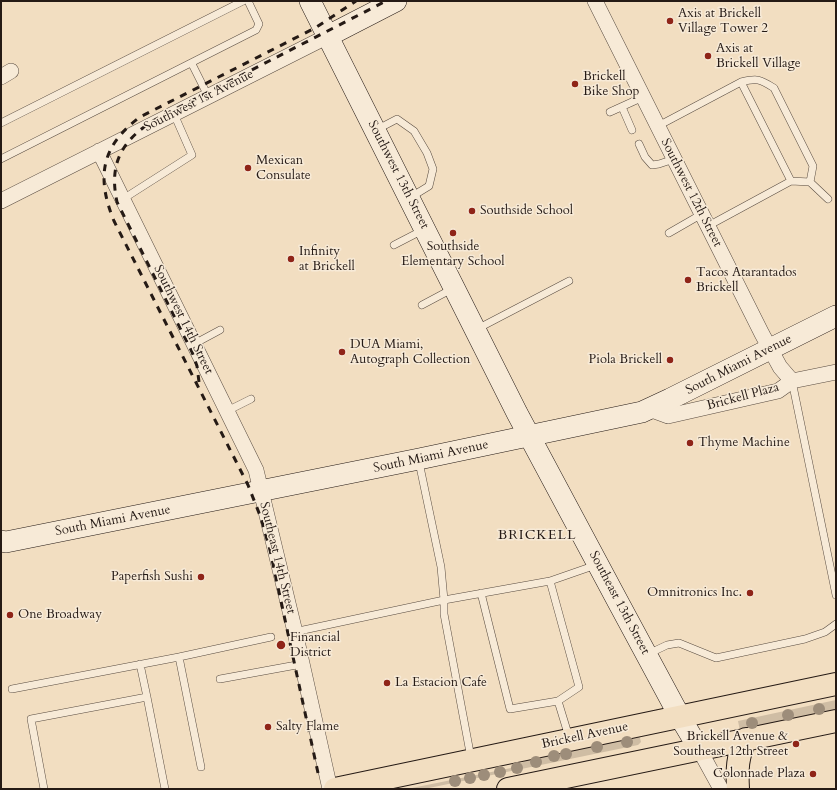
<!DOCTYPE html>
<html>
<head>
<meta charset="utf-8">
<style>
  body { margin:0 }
  #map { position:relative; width:837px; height:790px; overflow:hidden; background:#f2dec1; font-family:Cardo,serif }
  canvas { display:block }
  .frame { position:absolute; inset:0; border:2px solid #251a15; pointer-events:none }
</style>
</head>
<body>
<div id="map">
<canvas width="837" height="790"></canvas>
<div class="frame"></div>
</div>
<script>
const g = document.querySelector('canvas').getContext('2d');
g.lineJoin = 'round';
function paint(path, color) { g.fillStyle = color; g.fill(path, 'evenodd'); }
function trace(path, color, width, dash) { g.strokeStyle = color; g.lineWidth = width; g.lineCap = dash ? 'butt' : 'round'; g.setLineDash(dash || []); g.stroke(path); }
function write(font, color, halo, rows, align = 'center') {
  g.font = font + ' Cardo,serif'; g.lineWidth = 3; g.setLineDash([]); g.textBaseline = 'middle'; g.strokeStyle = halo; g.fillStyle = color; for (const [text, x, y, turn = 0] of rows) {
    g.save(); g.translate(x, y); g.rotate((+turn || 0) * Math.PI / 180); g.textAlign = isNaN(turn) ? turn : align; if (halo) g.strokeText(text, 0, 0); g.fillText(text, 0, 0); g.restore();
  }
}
paint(new Path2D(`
  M 836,700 L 836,711 L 740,731 L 738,721 Z
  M 637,735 L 640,738 L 641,742 L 638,745 L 424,789 L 407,789 L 511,768 L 542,753 Z`), '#cfbda4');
const lane = new Path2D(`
  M 192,64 L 208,96
  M 741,82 L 791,181
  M 622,107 L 632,130
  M 610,112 L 643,97
  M 1,123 L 243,1
  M 658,126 L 741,82 C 757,78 760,79 774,88 L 813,166 L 810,182
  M 376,130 L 397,119 L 414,131 L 427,153 L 433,169 L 429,186 L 411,197
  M 639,144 L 645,157 L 652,165 L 659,164 L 674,159
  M 1,159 L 256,30 L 259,24 L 248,1
  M 123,199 L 192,155 L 174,114
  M 708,226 L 791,181 L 810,182 L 828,199
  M 669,233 L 702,214
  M 394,245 L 423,230
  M 422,305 L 452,289
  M 477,329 L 569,281
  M 194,344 L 220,330
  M 792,381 L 836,595
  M 227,411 L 251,399
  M 419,462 L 441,567 L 444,600 L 550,581 L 596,565
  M 481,593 L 510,709 L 558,701 L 579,687 L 550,581
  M 294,632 L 444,600 L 444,614 L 471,758
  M 648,654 L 667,645 L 679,643 L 716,658 L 805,639 L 825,632 L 836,624
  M 179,657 L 271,637
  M 140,664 L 147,697
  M 220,679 L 302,664
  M 12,689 L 179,657 L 201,767
  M 558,701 L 569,737
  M 44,789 L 31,719 L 147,697 L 165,789`);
const street = new Path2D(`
  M 595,1 L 762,334 L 780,367 L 792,381
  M 1,77 L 11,71
  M 99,151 L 256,470 L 295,632 L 330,789
  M 1,201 L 328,36
  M 649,409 L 668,416 L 778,391 L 792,381 L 836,372
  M 699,749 L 721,789`);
const secondary = new Path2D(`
  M 310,1 L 517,413 L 617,600 L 680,717 L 699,749
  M 328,36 L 396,1
  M 1,541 L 6,542 L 419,459 L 642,412 L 670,399 L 836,316`);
const primary = new Path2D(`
  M 335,789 L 836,684
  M 508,789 L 836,721
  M 738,789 C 737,770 737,756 746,739`);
trace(lane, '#584b40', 8);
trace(street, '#584b40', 16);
trace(secondary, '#251a15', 22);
trace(primary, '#251a15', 24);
trace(lane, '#f7ead7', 7);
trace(street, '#f7ead7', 15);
trace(secondary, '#f7ead7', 21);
trace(primary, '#f2dec1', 22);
trace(new Path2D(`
  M 199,382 L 197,366 L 192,352 L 117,202 C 108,161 124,137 160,117 L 386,1
  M 318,773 L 270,550 L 261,518 L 248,485 L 114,221 C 96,177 101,146 140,117 L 315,28 L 356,1`), '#251a15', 3, [7, 7]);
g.fillStyle = '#9d8d7a';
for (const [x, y] of [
  [819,709],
  [788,715],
  [752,723],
  [627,742],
  [597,747],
  [566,754],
  [554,756],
  [536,762],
  [517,768],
  [500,772],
  [484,775],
  [470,778],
  [455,781]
]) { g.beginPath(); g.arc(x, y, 6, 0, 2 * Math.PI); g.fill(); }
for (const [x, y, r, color] of [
  [670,21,4,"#8f2418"],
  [708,56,4,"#8f2418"],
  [575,84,4,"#8f2418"],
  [248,168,4,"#8f2418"],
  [472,211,4,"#8f2418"],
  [453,233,4,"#8f2418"],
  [291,259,4,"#8f2418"],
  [688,280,4,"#8f2418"],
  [342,352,4,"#8f2418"],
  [670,360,4,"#8f2418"],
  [690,443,4,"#8f2418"],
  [201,577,4,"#8f2418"],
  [750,593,4,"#8f2418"],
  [10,615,4,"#8f2418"],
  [281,645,5,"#8f2418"],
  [387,683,4,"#8f2418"],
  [268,727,4,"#8f2418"],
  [796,744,4,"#8f2418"],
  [813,774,4,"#8f2418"]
]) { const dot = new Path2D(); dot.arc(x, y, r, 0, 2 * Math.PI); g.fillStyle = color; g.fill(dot); trace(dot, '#f7ead7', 1.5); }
write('13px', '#251a15', '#f7ead7', [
  ["Axis at Brickell",678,14],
  ["Village Tower 2",678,29],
  ["Axis at",716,49],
  ["Brickell Village",716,64],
  ["Brickell",583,77],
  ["Bike Shop",583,92],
  ["Mexican",256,161],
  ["Consulate",256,176],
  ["Southside School",480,211],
  ["Southside",453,247,"center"],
  ["Elementary School",453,262,"center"],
  ["Infinity",299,252],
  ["at Brickell",299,267],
  ["Tacos Atarantados",696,273],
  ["Brickell",696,288],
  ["DUA Miami,",350,345],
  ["Autograph Collection",350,360],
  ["Piola Brickell",662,360,"right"],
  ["Thyme Machine",698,443],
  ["Paperfish Sushi",193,577,"right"],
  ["Omnitronics Inc.",742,593,"right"],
  ["One Broadway",18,615],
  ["Financial",290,638],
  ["District",290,653],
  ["La Estacion Cafe",395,683],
  ["Salty Flame",276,727],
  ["Brickell Avenue &",788,737,"right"],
  ["Southeast 12th Street",788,752,"right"],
  ["Colonnade Plaza",805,774,"right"]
], 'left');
write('13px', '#251a15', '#f7ead7', [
  ["Southwest 1st Avenue",199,101,-27],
  ["Southwest 13th Street",398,175,63],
  ["Southwest 12th Street",691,193,63],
  ["Southwest 14th Street",183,320,64],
  ["South Miami Avenue",739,365,-27],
  ["Brickell Plaza",743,397,-15],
  ["South Miami Avenue",431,457,-12],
  ["South Miami Avenue",113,521,-11],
  ["Southeast 14th Street",277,558,76],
  ["Southeast 13th Street",619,603,62],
  ["Brickell Avenue",585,736,-12]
]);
g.letterSpacing = '1px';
write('14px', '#251a15', '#f7ead7', [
  ["BRICKELL",537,536]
]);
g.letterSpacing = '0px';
</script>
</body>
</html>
